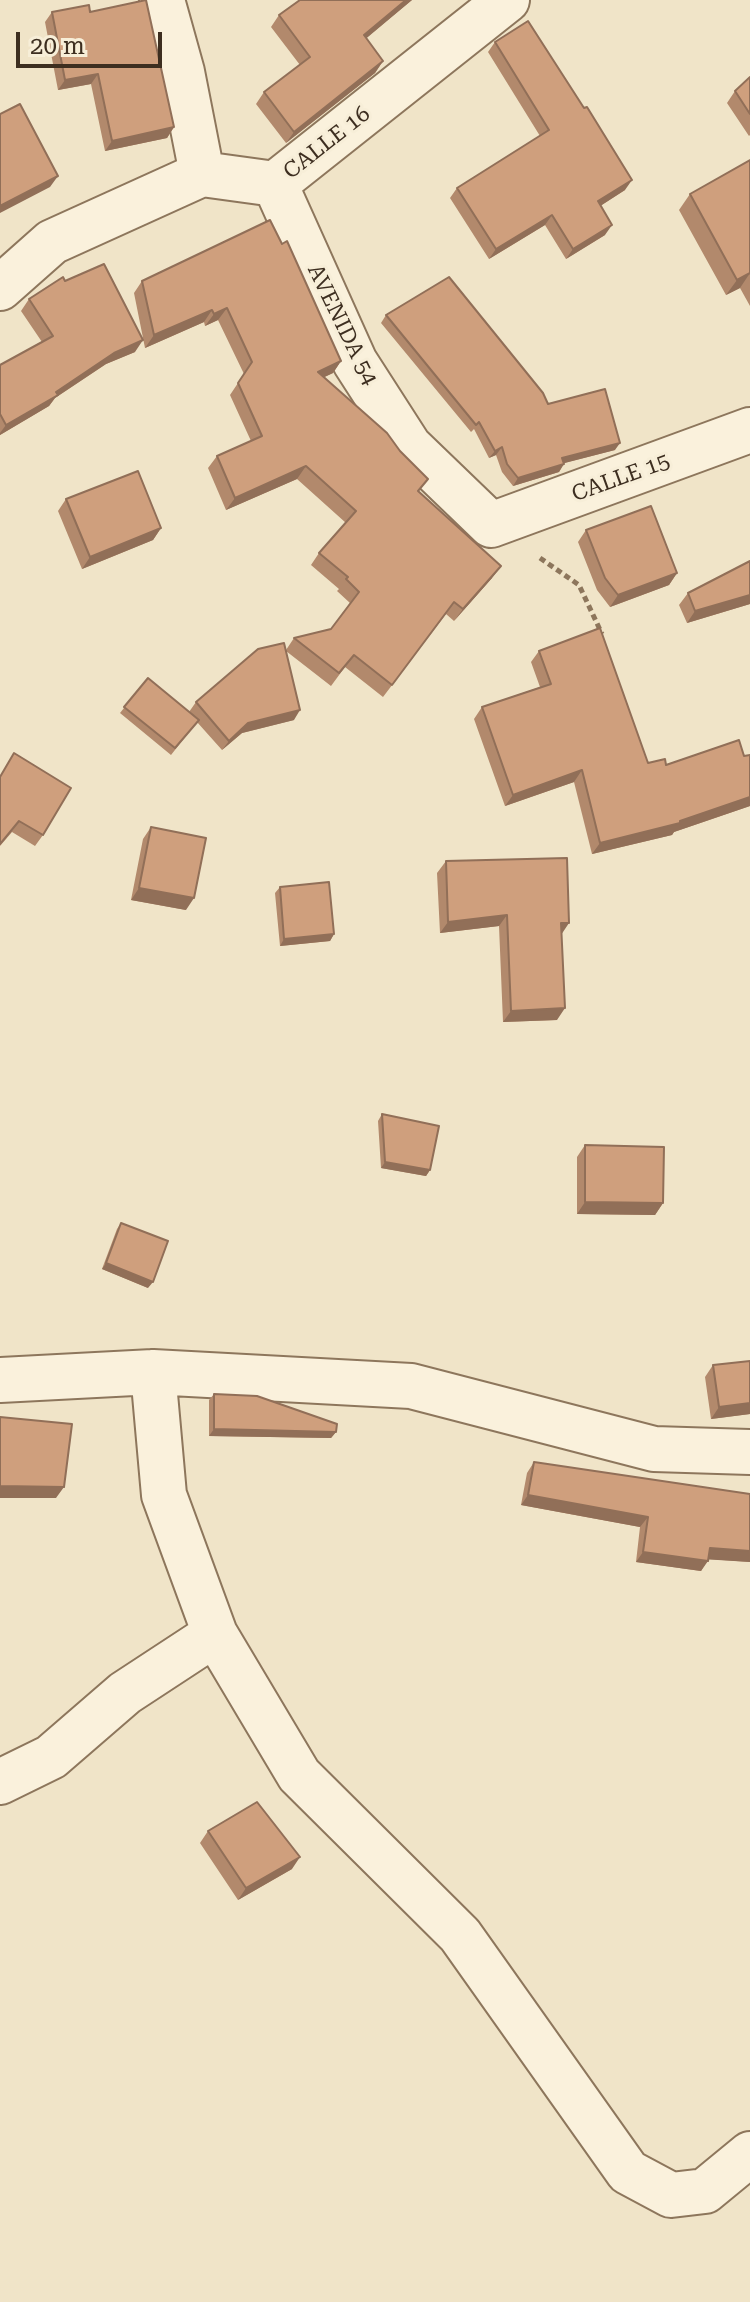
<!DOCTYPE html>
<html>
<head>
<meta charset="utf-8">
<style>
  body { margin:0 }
  #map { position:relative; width:750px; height:2302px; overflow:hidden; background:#f0e4c8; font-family:"Roboto Serif",serif }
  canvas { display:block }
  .scale { position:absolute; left:16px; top:32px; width:146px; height:36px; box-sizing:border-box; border:4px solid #3d2e20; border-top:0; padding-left:10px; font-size:24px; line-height:28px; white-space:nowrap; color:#3d2e20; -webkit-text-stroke:6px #f7eed8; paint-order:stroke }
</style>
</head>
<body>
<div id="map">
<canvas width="750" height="2302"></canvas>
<div class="scale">20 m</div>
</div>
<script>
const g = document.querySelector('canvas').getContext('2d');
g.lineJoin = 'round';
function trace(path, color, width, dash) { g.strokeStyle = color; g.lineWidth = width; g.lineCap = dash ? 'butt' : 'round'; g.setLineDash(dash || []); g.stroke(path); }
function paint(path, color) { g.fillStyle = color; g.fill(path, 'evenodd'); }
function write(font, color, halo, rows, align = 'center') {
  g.font = font + ' "Roboto Serif",serif'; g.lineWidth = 6; g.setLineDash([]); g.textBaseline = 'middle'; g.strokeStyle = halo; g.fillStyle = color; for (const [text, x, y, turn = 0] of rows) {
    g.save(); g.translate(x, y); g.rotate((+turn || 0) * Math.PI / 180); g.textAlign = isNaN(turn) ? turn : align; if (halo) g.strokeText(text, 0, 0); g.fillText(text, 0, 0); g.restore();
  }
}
const street = new Path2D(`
  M 162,0 L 182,72 L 202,174
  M 275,184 L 355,362 L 409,446 L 491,525 L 750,430
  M 0,288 L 52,242 L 202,174 L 275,184 L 507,0
  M 153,1372 L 164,1495 L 215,1634 L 299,1775 L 460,1935 L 628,2172 L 671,2195 L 705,2191 L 750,2154
  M 0,1380 L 153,1372 L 411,1386 L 654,1449 L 750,1452
  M 0,1782 L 51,1757 L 125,1693 L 215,1634`);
trace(street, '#8d765c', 48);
trace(new Path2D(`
  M 540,558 L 579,585 L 602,634`), '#8d765c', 5, [6, 4]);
trace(street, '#faf1dc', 44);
paint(new Path2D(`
  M 300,0 L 412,0 L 366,38 L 383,61 L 375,73 L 286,143 L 256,104 L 264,92 L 300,65 L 271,27 L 279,15 Z
  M 52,12 L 90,12 L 174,127 L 167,138 L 105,151 L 91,84 L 58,90 L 45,22 Z
  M 495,42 L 625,190 L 600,206 L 605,235 L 566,259 L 545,225 L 489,259 L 450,198 L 457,188 L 540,136 L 488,52 Z
  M 750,77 L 750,135 L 749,136 L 727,103 L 735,91 Z
  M 750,160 L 750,306 L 740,288 L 726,295 L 679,210 L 690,194 Z
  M 270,220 L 341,361 L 333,373 L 324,377 L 419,492 L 492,578 L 454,621 L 446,614 L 383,697 L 345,667 L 331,686 L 286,651 L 294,720 L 242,733 L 222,750 L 197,722 L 171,755 L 120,713 L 148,678 L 189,712 L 196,702 L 286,650 L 294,638 L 331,629 L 350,603 L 337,591 L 339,589 L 311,565 L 319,553 L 346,523 L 297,479 L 226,510 L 208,468 L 217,456 L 251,441 L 230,395 L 244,374 L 218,320 L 205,326 L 204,322 L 145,348 L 134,293 L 142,281 Z
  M 65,281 L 135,352 L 106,364 L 55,398 L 49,406 L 0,435 L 0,365 L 42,342 L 21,311 L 29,299 Z
  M 386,315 L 548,404 L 615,450 L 564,463 L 559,472 L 513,486 L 502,472 L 496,455 L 489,458 L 474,429 L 471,432 L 381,323 Z
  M 66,499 L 161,528 L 153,540 L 82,569 L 58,511 Z
  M 586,530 L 677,573 L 669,585 L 610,607 L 597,590 L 578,542 Z
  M 750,561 L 750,604 L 687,623 L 679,605 L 688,593 Z
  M 539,651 L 648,763 L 666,765 L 744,756 L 750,755 L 750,806 L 674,832 L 672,835 L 592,854 L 574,782 L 505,806 L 474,719 L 482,707 L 540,687 L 531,662 Z
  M 14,753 L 43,835 L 35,846 L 12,832 L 0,846 L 0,776 Z
  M 151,827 L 186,910 L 131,900 L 143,839 Z
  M 446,861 L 562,933 L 557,1020 L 503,1022 L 499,926 L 440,933 L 437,873 Z
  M 280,887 L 334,934 L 330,941 L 280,946 L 275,893 Z
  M 382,1114 L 430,1170 L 426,1176 L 381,1168 L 378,1121 Z
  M 585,1145 L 663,1203 L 655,1215 L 577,1214 L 577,1157 Z
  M 121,1223 L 148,1288 L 102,1269 L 117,1229 Z
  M 713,1365 L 750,1414 L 711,1419 L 705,1377 Z
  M 214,1394 L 336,1432 L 331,1438 L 209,1436 L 209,1400 Z
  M 534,1462 L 750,1494 L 750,1562 L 708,1559 L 701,1571 L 636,1562 L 640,1527 L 521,1505 L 527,1473 Z
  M 208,1831 L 292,1869 L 238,1900 L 200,1843 Z`), '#b2896c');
paint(new Path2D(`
  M 406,0 L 412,0 L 356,47 L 364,35 Z
  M 383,61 L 375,73 L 286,143 L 294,132 Z
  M 98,74 L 91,84 L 58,90 L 65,80 Z
  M 174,127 L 167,138 L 105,151 L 112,141 Z
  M 58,176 L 50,187 L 0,213 L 0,206 Z
  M 632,180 L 625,190 L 591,212 L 598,201 Z
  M 552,215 L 545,225 L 489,259 L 496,249 Z
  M 612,225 L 605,235 L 566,259 L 573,249 Z
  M 750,273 L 740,288 L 726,295 L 737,280 Z
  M 227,308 L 218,320 L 205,326 L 214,314 Z
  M 212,310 L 204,322 L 145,348 L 154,335 Z
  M 143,340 L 135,352 L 106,364 L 55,398 L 49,406 L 0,435 L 0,433 L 6,425 L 114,353 Z
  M 341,361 L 333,373 L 310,384 L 318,372 Z
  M 620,443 L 615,450 L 557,465 L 562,458 Z
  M 502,447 L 496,455 L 489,458 L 495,451 Z
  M 564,464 L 559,472 L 513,486 L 518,478 Z
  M 306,466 L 297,479 L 226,510 L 235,498 Z
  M 161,528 L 153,540 L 82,569 L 90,557 Z
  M 501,566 L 492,578 L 454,621 L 463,609 Z
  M 677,573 L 669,585 L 610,607 L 618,595 Z
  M 750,595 L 750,604 L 687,623 L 695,611 Z
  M 300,710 L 294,720 L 242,733 L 222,750 L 229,741 L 248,723 Z
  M 582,770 L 574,782 L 505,806 L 513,795 Z
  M 750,797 L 750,806 L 674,832 L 672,835 L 592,854 L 600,843 L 680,821 Z
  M 139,888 L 194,898 L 186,910 L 131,900 Z
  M 507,915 L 499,926 L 440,933 L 448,922 Z
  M 561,923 L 569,923 L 561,935 Z
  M 334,934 L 330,941 L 280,946 L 284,939 Z
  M 565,1008 L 557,1020 L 503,1022 L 511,1011 Z
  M 385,1162 L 430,1170 L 426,1176 L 381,1168 Z
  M 585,1202 L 663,1203 L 655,1215 L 577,1214 Z
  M 106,1263 L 153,1282 L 148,1288 L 102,1269 Z
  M 750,1403 L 750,1414 L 711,1419 L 719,1407 Z
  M 214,1429 L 336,1432 L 331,1438 L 209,1436 Z
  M 0,1486 L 64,1487 L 56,1498 L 0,1498 Z
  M 528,1495 L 648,1517 L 640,1527 L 521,1505 Z
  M 710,1548 L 750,1551 L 750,1562 L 702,1559 Z
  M 643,1552 L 708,1561 L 701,1571 L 636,1562 Z
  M 300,1857 L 292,1869 L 238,1900 L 246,1888 Z`), '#916f58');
const building = new Path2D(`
  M 146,0 L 174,127 L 112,141 L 98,74 L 65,80 L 52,12 L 89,5 L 90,12 Z
  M 300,0 L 406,0 L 364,35 L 383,61 L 294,132 L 264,92 L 310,57 L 279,15 Z
  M 528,21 L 584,108 L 587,107 L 632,180 L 598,201 L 612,225 L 573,249 L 552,215 L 496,249 L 457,188 L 549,130 L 495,42 Z
  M 750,77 L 750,114 L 735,91 Z
  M 20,104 L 58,176 L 0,206 L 0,114 Z
  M 750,160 L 750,273 L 737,280 L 690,194 Z
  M 270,220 L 282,244 L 287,241 L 341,361 L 318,372 L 387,433 L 400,451 L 428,479 L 418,491 L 501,566 L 463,609 L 454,602 L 392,685 L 354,655 L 339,673 L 294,638 L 331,629 L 359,592 L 346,579 L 348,577 L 319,553 L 356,511 L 306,466 L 235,498 L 217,456 L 262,436 L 238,383 L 252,362 L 227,308 L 214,314 L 212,310 L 154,335 L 142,281 Z
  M 104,264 L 143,340 L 114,353 L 56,392 L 58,395 L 6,425 L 0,414 L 0,365 L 53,336 L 29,299 L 63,277 L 65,281 Z
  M 449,277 L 543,393 L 548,404 L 605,389 L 620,443 L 562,458 L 564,464 L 518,478 L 507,464 L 502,447 L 495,451 L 479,422 L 476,425 L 386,315 Z
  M 138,471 L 161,528 L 90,557 L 66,499 Z
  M 651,506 L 677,573 L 618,595 L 605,578 L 586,530 Z
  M 750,561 L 750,595 L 695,611 L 688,593 Z
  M 600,628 L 648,763 L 665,759 L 666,765 L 739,740 L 744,756 L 750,755 L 750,797 L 680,821 L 680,823 L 600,843 L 582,770 L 513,795 L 482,707 L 551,684 L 539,651 Z
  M 284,643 L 300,710 L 248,723 L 229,741 L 196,702 L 258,649 Z
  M 148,678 L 199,720 L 175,748 L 124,707 Z
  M 14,753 L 71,788 L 43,835 L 19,821 L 0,844 L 0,777 Z
  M 151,827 L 206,838 L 194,898 L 139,888 Z
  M 567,858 L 569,923 L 561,923 L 565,1008 L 511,1011 L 507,915 L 448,922 L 446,861 Z
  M 329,882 L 334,934 L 284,939 L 280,887 Z
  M 382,1114 L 439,1126 L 430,1170 L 385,1162 Z
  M 585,1145 L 664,1147 L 663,1203 L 585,1202 Z
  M 121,1223 L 168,1241 L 153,1282 L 106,1263 Z
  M 750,1361 L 750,1403 L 719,1407 L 713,1365 Z
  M 214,1394 L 257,1396 L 337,1424 L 336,1432 L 214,1429 Z
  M 0,1417 L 72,1424 L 64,1487 L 0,1486 Z
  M 534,1462 L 750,1494 L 750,1551 L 710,1548 L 708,1561 L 643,1552 L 648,1517 L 528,1495 Z
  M 257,1802 L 300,1857 L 246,1888 L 208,1831 Z`);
paint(building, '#cf9f7d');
trace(building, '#916f58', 2);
write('22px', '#3d2e20', '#f7eed8', [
  ["CALLE 16",327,143,-38],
  ["AVENIDA 54",342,325,64],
  ["CALLE 15",621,478,-20]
]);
</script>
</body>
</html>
